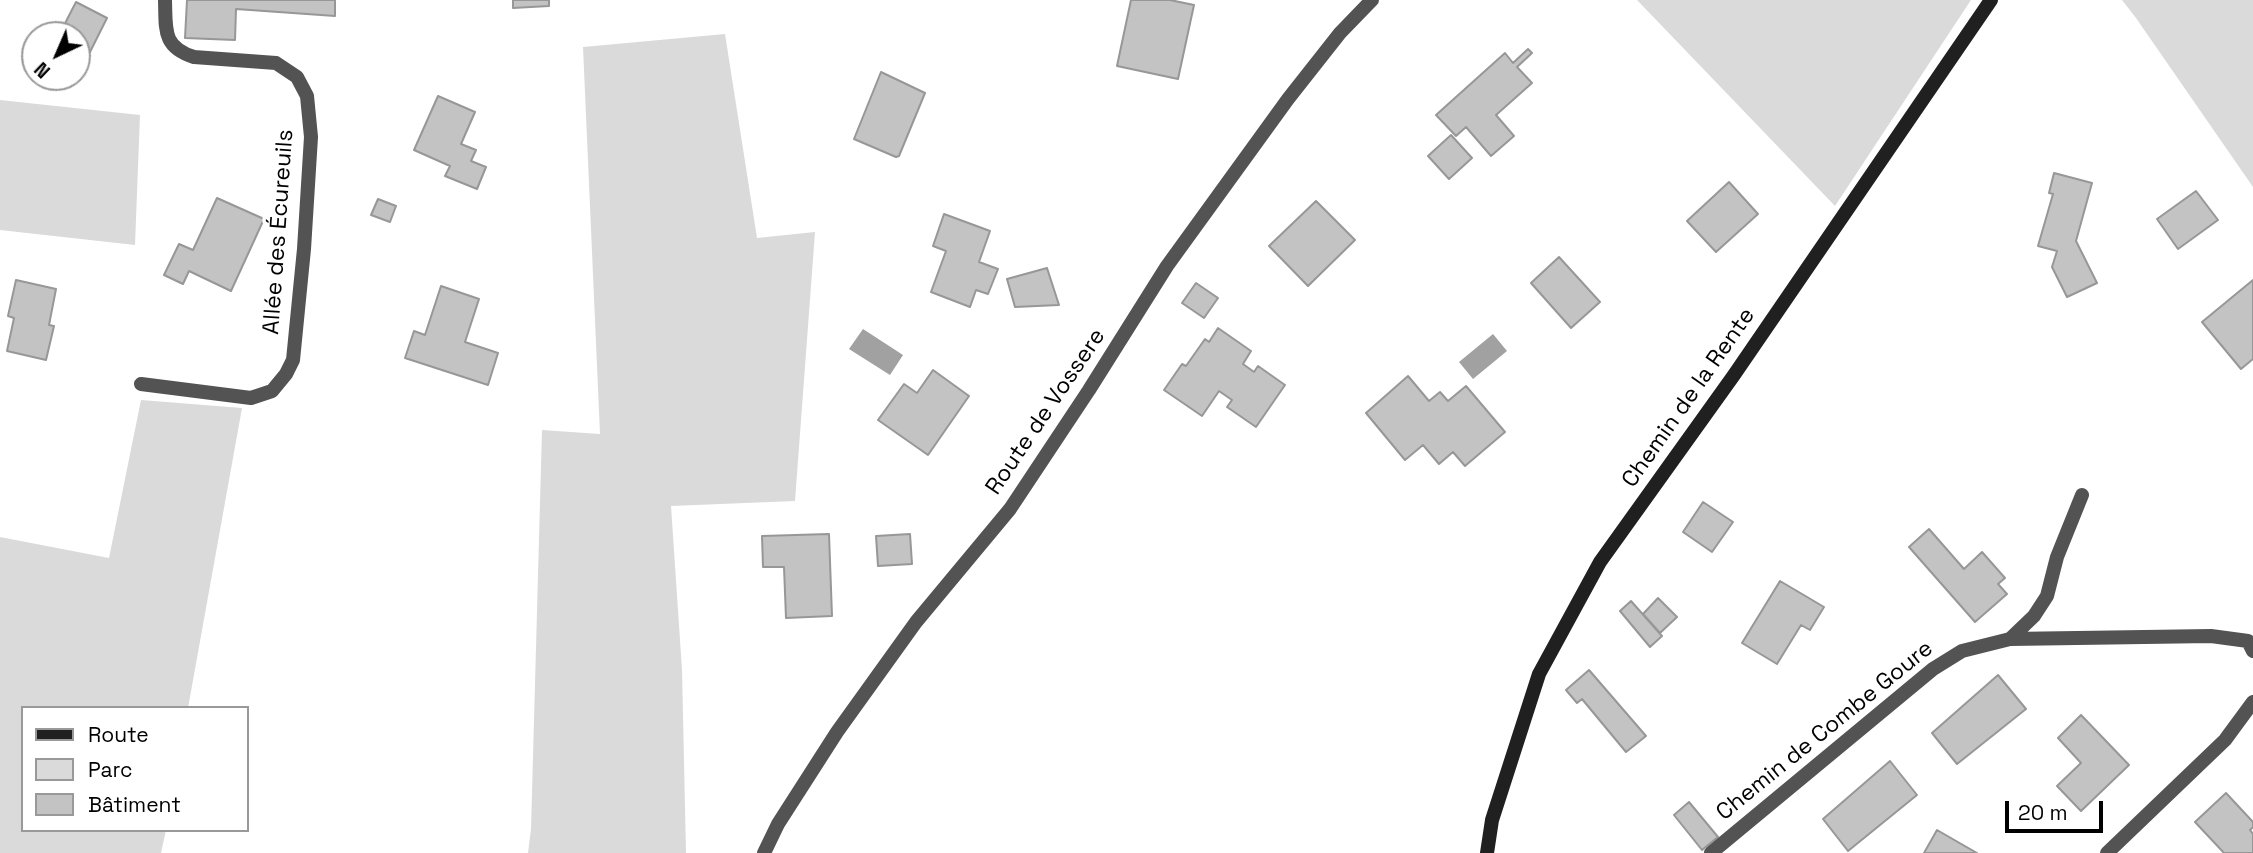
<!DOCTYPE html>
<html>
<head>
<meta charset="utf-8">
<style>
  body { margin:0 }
  #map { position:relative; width:2253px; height:853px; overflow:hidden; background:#fff; font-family:"Space Grotesk",sans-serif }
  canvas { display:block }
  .legend { position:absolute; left:21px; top:706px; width:228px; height:126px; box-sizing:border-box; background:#fff; border:2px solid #999; margin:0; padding:9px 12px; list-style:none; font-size:21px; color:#000 }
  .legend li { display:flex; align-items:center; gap:14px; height:35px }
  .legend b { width:35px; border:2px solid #999 }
  .north { position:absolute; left:21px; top:21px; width:70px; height:70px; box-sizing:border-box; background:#fff; border:2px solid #999; border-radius:50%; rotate:224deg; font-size:19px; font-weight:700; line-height:28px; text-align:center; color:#000 }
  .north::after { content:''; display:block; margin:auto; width:24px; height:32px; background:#000; clip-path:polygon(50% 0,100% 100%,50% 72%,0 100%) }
  .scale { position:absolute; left:2005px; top:801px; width:98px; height:32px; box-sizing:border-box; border:4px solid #000; border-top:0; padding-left:9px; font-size:21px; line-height:24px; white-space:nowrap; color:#000; -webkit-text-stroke:5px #fff; paint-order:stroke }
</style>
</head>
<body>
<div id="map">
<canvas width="2253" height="853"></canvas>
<ul class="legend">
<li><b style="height:9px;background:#202020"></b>Route</li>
<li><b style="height:19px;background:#dadada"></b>Parc</li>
<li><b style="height:19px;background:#c3c3c3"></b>Bâtiment</li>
</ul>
<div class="north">N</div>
<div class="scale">20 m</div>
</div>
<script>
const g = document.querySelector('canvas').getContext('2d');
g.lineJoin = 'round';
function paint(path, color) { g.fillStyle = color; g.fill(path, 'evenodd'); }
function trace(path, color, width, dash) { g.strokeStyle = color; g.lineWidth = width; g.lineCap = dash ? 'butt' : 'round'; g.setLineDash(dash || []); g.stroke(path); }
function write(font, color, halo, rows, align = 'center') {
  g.font = font + ' "Space Grotesk",sans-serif'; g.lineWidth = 7; g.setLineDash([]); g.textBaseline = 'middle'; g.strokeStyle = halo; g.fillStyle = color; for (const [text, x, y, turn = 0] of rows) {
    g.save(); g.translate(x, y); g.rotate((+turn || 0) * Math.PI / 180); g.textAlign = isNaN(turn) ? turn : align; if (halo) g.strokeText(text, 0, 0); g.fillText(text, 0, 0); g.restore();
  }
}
paint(new Path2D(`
  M 1637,0 L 1971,0 L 1835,206 Z
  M 2122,0 L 2253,0 L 2253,187 L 2136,18 Z
  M 725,34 L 757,238 L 815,232 L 795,501 L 671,506 L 682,670 L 686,853 L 528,853 L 531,829 L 542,430 L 600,434 L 583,47 Z
  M 0,100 L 140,115 L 135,245 L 0,230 Z
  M 141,400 L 242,408 L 188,708 L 23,708 L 23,830 L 166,830 L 161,853 L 0,853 L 0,537 L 109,558 Z`), '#dadada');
paint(new Path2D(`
  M 863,329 L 903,355 L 890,375 L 849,349 Z
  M 1493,334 L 1507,351 L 1473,379 L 1459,362 Z`), '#a1a1a1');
const building = new Path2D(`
  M 187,0 L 335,0 L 335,16 L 236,9 L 235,40 L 185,38 Z
  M 513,0 L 549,0 L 549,6 L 513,8 Z
  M 1131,0 L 1170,0 L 1194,5 L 1178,79 L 1117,66 Z
  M 76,2 L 107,18 L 75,82 L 65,77 L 77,77 L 77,35 L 59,35 Z
  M 1528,49 L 1532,53 L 1517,67 L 1532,83 L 1496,115 L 1514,136 L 1491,156 L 1466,127 L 1456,136 L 1436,115 L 1505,53 L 1513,63 Z
  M 881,72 L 925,93 L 899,156 L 896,157 L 854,139 Z
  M 438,96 L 475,112 L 461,144 L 476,150 L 471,161 L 486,167 L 477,189 L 445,176 L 450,166 L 414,150 Z
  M 1451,135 L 1472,158 L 1449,179 L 1428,156 Z
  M 2054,173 L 2092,183 L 2076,241 L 2097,283 L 2067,297 L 2052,267 L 2057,251 L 2038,246 L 2053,194 L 2049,193 Z
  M 1729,182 L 1758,214 L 1716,252 L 1687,221 Z
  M 2196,191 L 2218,220 L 2178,249 L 2157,219 Z
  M 217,198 L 264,219 L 231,291 L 189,271 L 183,284 L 164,275 L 179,244 L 193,250 Z
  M 378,199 L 396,206 L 390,222 L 371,215 Z
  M 1316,201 L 1355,240 L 1308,286 L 1269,246 Z
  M 944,214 L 990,231 L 979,262 L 998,269 L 988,294 L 976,290 L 970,307 L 931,292 L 946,251 L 933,246 Z
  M 1559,257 L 1600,302 L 1571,328 L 1531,283 Z
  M 1047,268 L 1059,305 L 1015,307 L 1007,279 Z
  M 16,280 L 56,289 L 49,325 L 54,326 L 46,360 L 7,351 L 14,318 L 8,316 Z
  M 2253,280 L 2253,359 L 2241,369 L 2202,322 Z
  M 1196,283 L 1218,298 L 1204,318 L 1182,303 Z
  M 441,286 L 479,299 L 465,342 L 498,353 L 488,385 L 405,358 L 414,331 L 425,335 Z
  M 1218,328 L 1251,351 L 1243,364 L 1254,372 L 1258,366 L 1285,385 L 1256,427 L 1227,407 L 1232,400 L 1219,391 L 1202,416 L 1164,390 L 1182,364 L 1186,366 L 1205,339 L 1209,342 Z
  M 933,370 L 969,396 L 928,455 L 878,420 L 904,384 L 917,393 Z
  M 1408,376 L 1429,401 L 1440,392 L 1448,401 L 1466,386 L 1505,432 L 1465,466 L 1453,452 L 1439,464 L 1423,445 L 1405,460 L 1366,413 Z
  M 1703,502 L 1733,522 L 1712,552 L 1683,532 Z
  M 1929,529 L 1964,569 L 1982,552 L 2005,578 L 1998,584 L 2007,594 L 1975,622 L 1909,547 Z
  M 829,534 L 832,616 L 786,618 L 784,567 L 763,567 L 762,536 Z
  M 910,534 L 912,564 L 878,566 L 876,536 Z
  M 1780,581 L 1824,607 L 1810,630 L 1801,625 L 1777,664 L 1742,643 Z
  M 1658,598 L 1677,617 L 1660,633 L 1643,614 Z
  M 1631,601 L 1662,636 L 1650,647 L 1620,611 Z
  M 1589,670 L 1646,736 L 1626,752 L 1582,699 L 1577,703 L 1566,690 Z
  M 1998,675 L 2026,709 L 1957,764 L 1932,733 Z
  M 2081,715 L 2129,765 L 2081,811 L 2057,786 L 2081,763 L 2058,738 Z
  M 1890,761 L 1917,795 L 1848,851 L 1823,819 Z
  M 2226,793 L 2253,822 L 2253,827 L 2250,830 L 2253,834 L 2253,853 L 2224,853 L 2195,822 Z
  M 1689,802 L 1718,837 L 1702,850 L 1674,815 Z
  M 1937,830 L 1977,853 L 1924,853 Z`);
paint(building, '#c3c3c3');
trace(building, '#979797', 2);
trace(new Path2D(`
  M 141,384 L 251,398 L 272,391 L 286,374 L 293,360 L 304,249 L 311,137 L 307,96 L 297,77 L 276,63 L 194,57 C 162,47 166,29 165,0
  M 2010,639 L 2211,636 L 2248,641 L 2253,651
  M 764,853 L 778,824 L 837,732 L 916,622 L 1010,509 L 1089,390 L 1167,266 L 1288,99 L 1340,33 L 1372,0
  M 1711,853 L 1933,669 L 1962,651 L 2010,639 L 2034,616 L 2047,596 L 2057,557 L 2082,495
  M 2107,853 L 2225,740 L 2253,702`), '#535353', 14);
trace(new Path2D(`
  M 1487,853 L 1492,820 L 1539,674 L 1600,562 L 1734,375 L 1991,0`), '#202020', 14);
write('23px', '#000', '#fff', [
  ["Allée des Écureuils",279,232,-86],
  ["Chemin de la Rente",1689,398,-55],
  ["Route de Vossere",1046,412,-56],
  ["Chemin de Combe Goure",1825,731,-39]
]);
</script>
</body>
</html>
